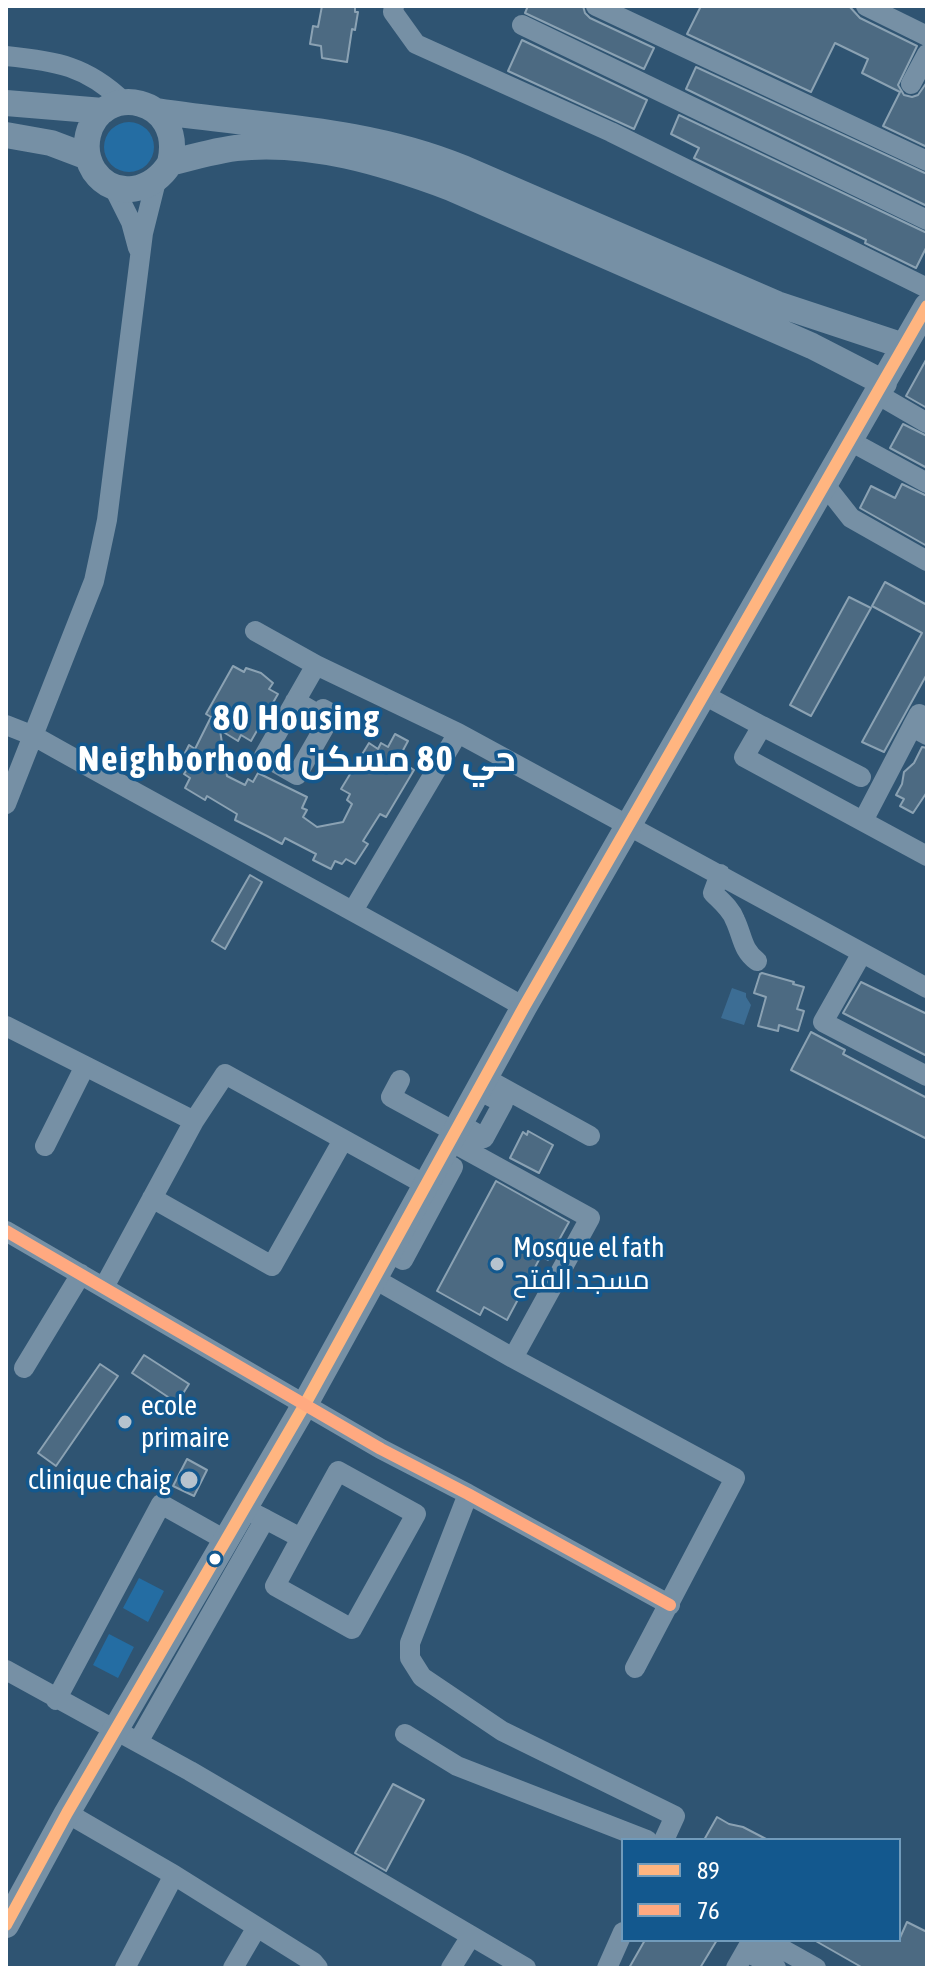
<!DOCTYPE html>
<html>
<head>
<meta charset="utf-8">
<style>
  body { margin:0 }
  #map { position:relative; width:933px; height:1974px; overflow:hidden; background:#2f5472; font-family:"Asap Condensed",sans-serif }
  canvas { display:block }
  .frame { position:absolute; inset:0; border:8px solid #fff; pointer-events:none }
  .legend { position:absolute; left:621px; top:1838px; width:280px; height:104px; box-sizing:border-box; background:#13588e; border:2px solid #719bbb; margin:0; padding:10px 14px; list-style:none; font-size:24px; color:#fff }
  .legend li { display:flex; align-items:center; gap:16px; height:40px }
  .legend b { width:40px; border:2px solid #719bbb }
</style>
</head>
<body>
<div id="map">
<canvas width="933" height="1974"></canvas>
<div class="frame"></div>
<ul class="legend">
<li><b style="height:10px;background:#ffb580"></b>89</li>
<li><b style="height:10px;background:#ffa980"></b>76</li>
</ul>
</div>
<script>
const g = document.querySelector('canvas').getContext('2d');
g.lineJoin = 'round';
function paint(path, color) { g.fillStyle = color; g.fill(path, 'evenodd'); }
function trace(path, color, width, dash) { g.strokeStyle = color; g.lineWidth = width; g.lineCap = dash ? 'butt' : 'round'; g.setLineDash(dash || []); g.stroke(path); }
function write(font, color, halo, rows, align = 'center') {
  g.font = font + ' "Asap Condensed",Cairo,sans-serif'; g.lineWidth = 7; g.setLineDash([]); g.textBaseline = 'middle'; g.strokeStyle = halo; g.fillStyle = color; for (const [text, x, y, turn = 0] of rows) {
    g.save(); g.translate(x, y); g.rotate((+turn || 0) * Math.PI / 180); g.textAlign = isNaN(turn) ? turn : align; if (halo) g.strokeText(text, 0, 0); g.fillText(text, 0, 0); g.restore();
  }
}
paint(new Path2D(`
  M104 147a25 25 0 1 1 50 0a25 25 0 1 1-50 0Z
  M 139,1578 L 164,1591 L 148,1622 L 123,1608 Z
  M 109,1634 L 134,1647 L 118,1678 L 93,1665 Z`), '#246da3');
paint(new Path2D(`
  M 732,988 L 746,993 L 746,997 L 751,1005 L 744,1025 L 721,1018 Z`), '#3c6d94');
const building = new Path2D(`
  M 322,6 L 355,6 L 355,12 L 358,12 L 355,30 L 352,29 L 347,62 L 322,58 L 321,46 L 310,44 L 313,26 L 318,27 Z
  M 528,6 L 583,6 L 585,13 L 590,18 L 654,48 L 644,69 L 525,13 Z
  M 701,6 L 849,6 L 860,18 L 917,46 L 898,85 L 904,95 L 912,97 L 918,95 L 927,82 L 927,147 L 883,126 L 900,92 L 862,73 L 868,59 L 835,43 L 811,92 L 687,34 Z
  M 522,40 L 647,100 L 634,129 L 508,71 Z
  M 696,67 L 927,174 L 927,206 L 686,89 Z
  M 679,115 L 927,233 L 927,246 L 916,268 L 865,243 L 866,240 L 694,158 L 699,148 L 671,134 Z
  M 927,358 L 927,408 L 906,396 Z
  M 903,424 L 927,436 L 927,468 L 890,448 Z
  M 902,484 L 927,496 L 927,546 L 860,508 L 871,486 L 895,498 Z
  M 885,582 L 927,605 L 927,674 L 884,752 L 862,742 L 922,633 L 872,606 Z
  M 849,597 L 871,608 L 811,716 L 790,705 Z
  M 233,666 L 244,672 L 246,668 L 261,673 L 273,683 L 269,689 L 278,694 L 251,741 L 241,735 L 238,741 L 220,730 L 227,776 L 245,785 L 248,779 L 253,782 L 258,773 L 307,797 L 302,808 L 307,810 L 303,817 L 317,827 L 343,822 L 352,804 L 347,800 L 350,794 L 341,789 L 369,743 L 378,749 L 381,743 L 388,747 L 395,734 L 408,741 L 401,754 L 408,759 L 405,764 L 414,770 L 386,817 L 380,814 L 363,841 L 368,844 L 355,864 L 346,859 L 342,864 L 335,861 L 331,869 L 313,860 L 316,854 L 285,838 L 282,844 L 267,836 L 235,820 L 237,814 L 207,796 L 205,800 L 185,788 L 190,778 L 184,774 L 188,768 L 180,763 L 189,745 L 195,749 L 211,717 L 206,714 Z
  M 922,747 L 927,748 L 927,792 L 913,813 L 900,806 L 904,799 L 896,795 L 902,784 L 904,772 L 914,763 Z
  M 250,875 L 262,882 L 225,949 L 212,941 Z
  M 762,973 L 794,982 L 793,984 L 804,987 L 797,1009 L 804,1011 L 798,1031 L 779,1025 L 778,1031 L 758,1026 L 766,997 L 754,993 L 760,974 Z
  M 861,982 L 927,1014 L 927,1056 L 843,1013 Z
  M 811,1032 L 845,1050 L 843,1054 L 927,1098 L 927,1139 L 791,1070 Z
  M 528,1131 L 553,1145 L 539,1173 L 510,1158 L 523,1132 L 527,1135 Z
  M 496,1181 L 569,1222 L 548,1260 L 541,1256 L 507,1320 L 484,1307 L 480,1315 L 437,1291 Z
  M 144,1355 L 189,1384 L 177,1403 L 132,1373 Z
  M 100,1364 L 118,1376 L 56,1466 L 38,1453 Z
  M 187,1459 L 207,1470 L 194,1496 L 173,1486 Z
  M 393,1784 L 424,1800 L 386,1871 L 355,1853 Z
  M 717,1817 L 729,1824 L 743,1827 L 768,1840 L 704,1840 Z
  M 907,1922 L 927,1932 L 927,1968 L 863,1968 L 814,1940 L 899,1940 Z
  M 645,1940 L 717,1940 L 700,1968 L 629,1968 Z`);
paint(building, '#4c6a82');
trace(building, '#8ba2b3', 2);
trace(new Path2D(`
  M 394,6 L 393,12 L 416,44 L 611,132 L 927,288
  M 596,6 L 927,161
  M 866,6 L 927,36
  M 522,25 L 927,220
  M 6,56 C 56,61 87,66 124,102
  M 911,84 L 927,54
  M 113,186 L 131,222 L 138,248
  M 877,394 L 927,423
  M 850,441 L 927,483
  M 825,485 L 851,518 L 927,561
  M 255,631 L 316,665 L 458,733 L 927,988
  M 704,695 L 762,726 L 744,757 L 927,856
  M 295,701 L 319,715 L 323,709 L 332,714 L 297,775 L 264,756 L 316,665
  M 6,725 L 34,736 C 197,828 362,914 524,1007
  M 762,726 L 861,777
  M 912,727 L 919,714 L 927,718
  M 6,804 L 94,581 L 107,520 L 143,233 L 156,181
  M 863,821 L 912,727 L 927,735
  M 720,874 L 713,893 C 721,901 731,909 735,920 C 743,937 742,950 757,961
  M 354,909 L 458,733
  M 862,953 L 823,1022 L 927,1076
  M 6,1026 L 194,1121
  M 485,1078 L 590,1136
  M 400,1080 L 391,1097 L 455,1132
  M 460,1124 L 484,1138 L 503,1103 L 478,1090
  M 450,1141 L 590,1218 L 513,1358
  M 45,1146 L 85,1066
  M 152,1198 L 272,1266 L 343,1140
  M 6,1231 L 381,1449 L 468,1494 L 670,1605
  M 388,1252 L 403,1260 L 453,1167 L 440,1160
  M 373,1278 L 513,1358 L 735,1478 L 635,1668
  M 104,1287 L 194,1121 L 225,1074 L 426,1185
  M 24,1368 L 81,1274
  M 468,1494 L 410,1643 L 410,1658 L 422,1677 L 502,1731 L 675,1816 L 664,1840
  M 265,1519 L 301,1538 L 275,1586 L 352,1629 L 416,1514 L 338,1471 L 301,1538
  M 6,1670 L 190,1771 L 526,1968
  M 56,1700 L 161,1504 L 227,1541
  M 405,1734 L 457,1766 L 647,1840
  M 138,1742 L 265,1519 L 255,1514
  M 67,1813 L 174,1875 L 313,1962 L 318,1968
  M 766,1940 L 816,1968
  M 746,1951 L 776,1968
  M 125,1968 L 174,1875
  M 233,1968 L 257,1927
  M 451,1968 L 471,1936
  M 607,1968 L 623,1932
  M 736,1968 L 752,1940`), '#7690a5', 20);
trace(new Path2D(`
  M 6,103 L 103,111
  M 157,111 C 261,127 363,127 463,168 L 777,304 L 904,346
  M 6,135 L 51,143 L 88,157
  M 170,163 C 186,96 101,81 88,135 C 85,148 87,160 94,171 C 115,201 154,191 170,163 C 192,157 214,151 236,148 C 309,140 384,163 451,188 L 812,346 L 884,383
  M 6,1925 L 67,1813 L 304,1406 L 524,1007 L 927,306`), '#7690a5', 26);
trace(new Path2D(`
  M 6,1925 L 67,1813 L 304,1406 L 524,1007 L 927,306`), '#ffb580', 12);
trace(new Path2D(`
  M 6,1231 L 381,1449 L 468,1494 L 670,1605`), '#ffa980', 12);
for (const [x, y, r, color] of [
  [497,1264,8,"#b6c3ce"],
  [125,1422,8,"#b6c3ce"],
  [189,1480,10,"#b6c3ce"],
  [215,1559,7,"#fff"]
]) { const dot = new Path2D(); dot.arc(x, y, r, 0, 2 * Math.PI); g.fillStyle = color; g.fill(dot); trace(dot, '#13588e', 3); }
write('28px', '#fff', '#13588e', [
  ["Mosque el fath",513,1248],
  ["مسجد الفتح",513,1280],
  ["ecole",141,1406],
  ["primaire",141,1438],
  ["clinique chaig",171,1480,"right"]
], 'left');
g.letterSpacing = '2px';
write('bold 36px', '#fff', '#13588e', [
  ["80 Housing",297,719],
  ["Neighborhood حي 80 مسكن",297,760]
]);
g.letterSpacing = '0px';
</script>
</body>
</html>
